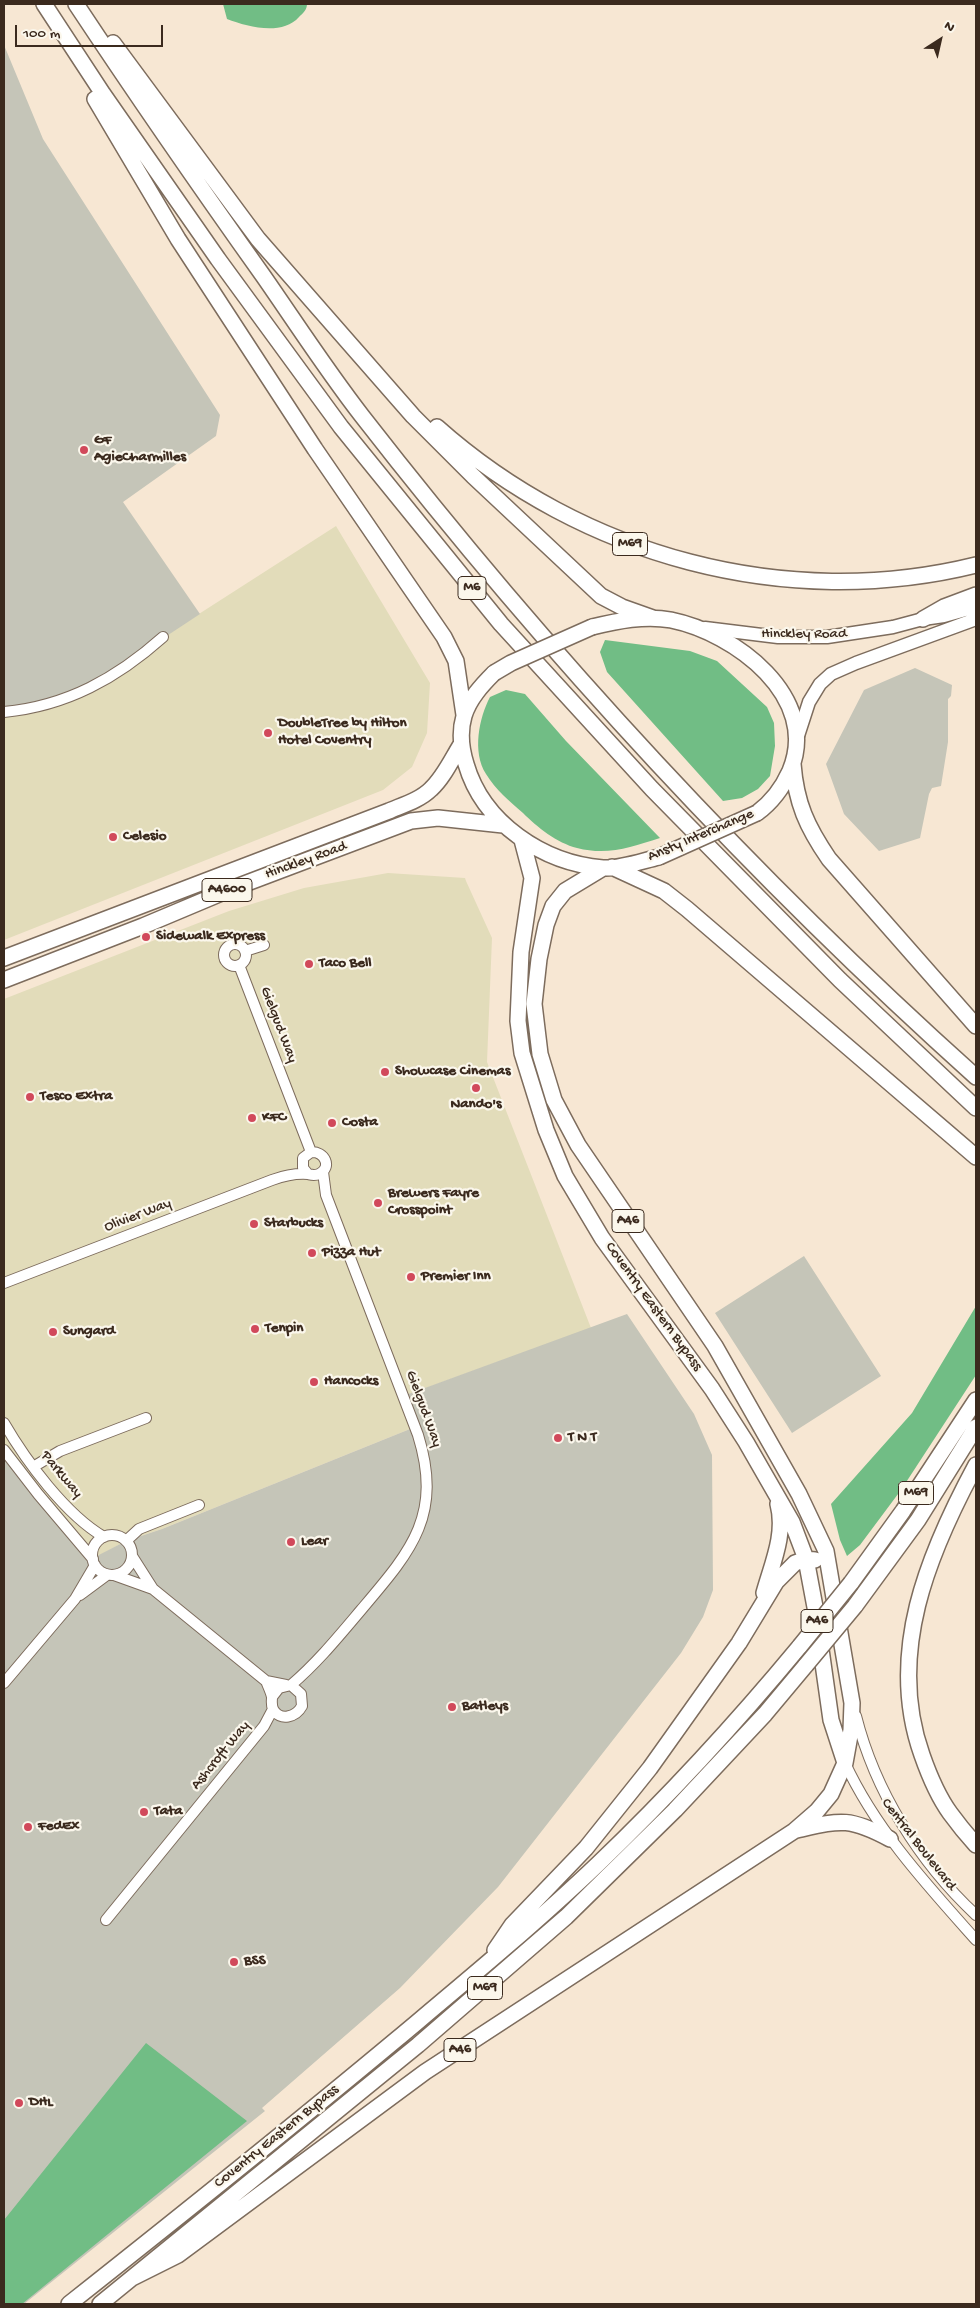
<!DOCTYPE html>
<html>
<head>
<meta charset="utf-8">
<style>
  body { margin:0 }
  #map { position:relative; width:980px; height:2308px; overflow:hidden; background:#f7e7d3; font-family:"Gochi Hand",sans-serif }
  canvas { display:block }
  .frame { position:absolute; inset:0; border:5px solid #3b2a1e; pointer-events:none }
  .north { position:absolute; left:915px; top:15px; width:50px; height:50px; -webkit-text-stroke:4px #fbf7ec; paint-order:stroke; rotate:35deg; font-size:14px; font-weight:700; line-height:20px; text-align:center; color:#3b2a1e }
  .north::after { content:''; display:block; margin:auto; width:18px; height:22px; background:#3b2a1e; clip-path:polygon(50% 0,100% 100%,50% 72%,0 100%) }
  .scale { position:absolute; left:15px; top:25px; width:148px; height:22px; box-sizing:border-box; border:2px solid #3b2a1e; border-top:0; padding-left:6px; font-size:15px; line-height:18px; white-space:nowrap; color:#3b2a1e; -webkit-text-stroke:4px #fbf7ec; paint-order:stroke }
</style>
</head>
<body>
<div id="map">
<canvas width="980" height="2308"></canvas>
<div class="frame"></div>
<div class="north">N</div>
<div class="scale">100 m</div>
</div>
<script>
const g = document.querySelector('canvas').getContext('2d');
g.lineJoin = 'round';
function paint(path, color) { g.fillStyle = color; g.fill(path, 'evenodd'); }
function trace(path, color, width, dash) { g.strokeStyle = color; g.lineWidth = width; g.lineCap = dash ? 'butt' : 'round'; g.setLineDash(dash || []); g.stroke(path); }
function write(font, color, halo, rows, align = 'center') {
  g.font = font + ' "Gochi Hand",sans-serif'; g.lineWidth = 4.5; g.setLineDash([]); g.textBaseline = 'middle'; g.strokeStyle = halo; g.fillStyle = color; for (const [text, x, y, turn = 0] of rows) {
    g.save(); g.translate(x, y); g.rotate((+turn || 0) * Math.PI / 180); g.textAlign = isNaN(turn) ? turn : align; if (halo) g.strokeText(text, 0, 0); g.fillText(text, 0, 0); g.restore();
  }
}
paint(new Path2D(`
  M 336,526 L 430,683 L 427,733 L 412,767 L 383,790 L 4,940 L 4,712 L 163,637 Z
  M 388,873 L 465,878 L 466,881 L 492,938 L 487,1062 L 591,1328 L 404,1396 L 415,1427 L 162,1529 L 126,1541 L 93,1559 L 4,1450 L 4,999 L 229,911 L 304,888 Z`), '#e2dcba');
paint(new Path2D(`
  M 4,45 L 43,139 L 220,415 L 216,436 L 123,502 L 200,614 L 80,693 L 4,712 Z
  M 915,668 L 952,685 L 951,696 L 948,699 L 948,742 L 941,786 L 932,788 L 929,794 L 920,838 L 879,851 L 844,814 L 826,764 L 864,690 Z
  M 804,1256 L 881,1376 L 792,1433 L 715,1313 Z
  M 627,1314 L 694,1414 L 712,1455 L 713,1590 L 703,1617 L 681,1653 L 498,1887 L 400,1988 L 262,2108 L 265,2111 L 24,2304 L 4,2304 L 4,1450 L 93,1558 L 126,1541 L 162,1529 L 415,1427 L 403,1396 Z`), '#c5c5b8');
paint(new Path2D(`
  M 223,4 L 307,4 C 307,10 303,13 299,17 C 282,36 248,27 227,19 Z
  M 605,640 L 690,651 L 717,661 L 767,707 L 774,723 L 775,746 L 770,776 L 758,789 L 742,798 L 723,801 L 607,672 L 600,652 Z
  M 506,690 L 525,694 L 566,741 L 660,838 C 631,847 608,856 577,848 C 557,843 537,827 523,813 C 509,801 496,790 486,774 C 472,752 479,718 490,697 Z
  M 976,1306 L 976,1375 L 901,1490 L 860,1545 L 847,1556 L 840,1540 L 831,1504 L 912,1413 Z
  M 146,2043 L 247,2121 L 22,2304 L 4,2304 L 4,2220 Z`), '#71bd85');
const minor = new Path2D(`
  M 4,712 C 67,706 117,678 163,637
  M224 955a11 11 0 1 1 22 0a11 11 0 1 1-22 0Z
  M 245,951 L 264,945
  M 239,965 L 311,1152
  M 4,1283 L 272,1180 C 283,1176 296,1173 308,1174 C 312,1175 314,1176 319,1174 C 333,1167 324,1151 311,1152 L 303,1158 L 303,1168 L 308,1174
  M 4,1423 C 26,1461 66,1515 104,1537
  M 4,1450 L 38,1494 L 93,1559
  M 33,1467 L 60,1451 L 146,1418
  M92 1555a20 20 0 1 1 40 0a20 20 0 1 1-40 0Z
  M 126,1541 L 139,1529 L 199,1505
  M 132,1556 L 153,1589 L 266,1681 L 286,1685
  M 114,1575 L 153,1589
  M 80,1595 L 107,1575
  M 266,1681 C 268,1686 271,1692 272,1697 C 272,1701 271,1704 273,1709 C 280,1722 296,1717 302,1706 L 301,1694 L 291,1685 L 279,1688 L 272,1697
  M 4,1683 L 75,1599 L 95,1565
  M 291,1685 C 317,1663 339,1636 361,1610 C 411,1551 443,1516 418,1435 L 326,1195 L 323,1172
  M 856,1716 C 875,1791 919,1862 976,1915
  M 845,1763 C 876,1830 927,1885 976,1940
  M 106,1920 L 264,1726 L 273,1709`);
const major = new Path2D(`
  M 705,628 L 778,637 L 827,637 L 893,627 L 923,619 L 944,616 L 976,607
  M 797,739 L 809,702 L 820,684 L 831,674 L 856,663 L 976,619`);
const highway = new Path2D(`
  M 44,4 L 103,94 L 218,259 L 341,427 L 501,624 L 652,789 L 840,980 L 976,1108
  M 76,4 C 137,96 200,187 264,277 C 296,323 327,371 362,416 C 547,654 752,876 976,1077
  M 113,43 L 258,239 L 413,416 L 473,476 L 601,596 L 622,607 L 653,618
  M 95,99 L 178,239 L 315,449 L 444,637 L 456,661 L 464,715
  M 437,427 C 582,556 786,612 976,565
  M 923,619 L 944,607 L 976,595
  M 592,627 C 617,621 645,615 671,620 C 735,633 821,697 790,771 C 782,789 772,802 757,813
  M 494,673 C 482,685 469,699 464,716 C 459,733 461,748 466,764 C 483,823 543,863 603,868 C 620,869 642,861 659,857
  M 793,764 C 796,803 807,827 829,859 L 976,1026
  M 522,840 L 532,878 L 521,952 L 518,1021 L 522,1053 L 546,1130 L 565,1176 L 602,1238 L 712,1389 L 746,1442 L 792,1522 L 806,1559 L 815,1607 L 831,1720 L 845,1763
  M 612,867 L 664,891 L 687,909 L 976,1157
  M 4,958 L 389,811 C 403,805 420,800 431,789 C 443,778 451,761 460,746
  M 4,980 L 143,926 L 231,889 L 411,821 L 438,818 L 503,825
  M 976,1465 C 928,1554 886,1654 922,1755 C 929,1775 937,1795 950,1813 C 958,1824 967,1835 976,1845
  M 851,1583 L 903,1511 L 976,1400
  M 764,1593 C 772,1564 786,1534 778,1504
  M 855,1606 L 918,1520 L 976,1427
  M 797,1830 C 841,1820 849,1817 890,1839
  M 495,1950 L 512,1925 L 586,1848 L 650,1768 L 739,1643 L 776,1582 L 795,1563 L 806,1559 L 815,1560
  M 132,2278 L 178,2255 L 425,2072 L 794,1831 L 817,1811 L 831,1794 L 845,1763 L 851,1730 L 852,1703 L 826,1551 L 799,1494 L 715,1346 L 578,1145 L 554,1100 L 540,1054 L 534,1004 L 539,959 L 546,925 L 553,906 L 565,891 L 603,868
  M 69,2304 C 179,2217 289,2129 397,2039 C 465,1982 534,1925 598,1864 C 670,1795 737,1722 800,1646
  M 100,2304 L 418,2045 L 566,1917 L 675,1810 L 765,1714 L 806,1665`);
trace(minor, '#7d6c5d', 12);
trace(major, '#7d6c5d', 15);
trace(highway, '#7d6c5d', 18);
trace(minor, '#fff', 10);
trace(major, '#fff', 12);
trace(highway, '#fff', 15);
const highwayBridge = new Path2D(`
  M 494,673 L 511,663 L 592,627
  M 659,857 L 757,813
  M 800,1646 L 851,1583
  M 806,1665 L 855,1606`);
trace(highwayBridge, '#7d6c5d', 18, []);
trace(highwayBridge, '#fff', 15);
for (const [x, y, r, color] of [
  [84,450,5,"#d1495b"],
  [268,733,5,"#d1495b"],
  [113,837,5,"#d1495b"],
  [146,937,5,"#d1495b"],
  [309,964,5,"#d1495b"],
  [385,1072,5,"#d1495b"],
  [476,1088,5,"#d1495b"],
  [30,1097,5,"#d1495b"],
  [252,1118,5,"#d1495b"],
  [332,1123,5,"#d1495b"],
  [378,1203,5,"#d1495b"],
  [254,1224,5,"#d1495b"],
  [312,1253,5,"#d1495b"],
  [411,1277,5,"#d1495b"],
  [255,1329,5,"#d1495b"],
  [53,1332,5,"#d1495b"],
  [314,1382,5,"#d1495b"],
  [558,1438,5,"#d1495b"],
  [291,1542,5,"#d1495b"],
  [452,1707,5,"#d1495b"],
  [144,1812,5,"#d1495b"],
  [28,1827,5,"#d1495b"],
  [234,1962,5,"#d1495b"],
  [19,2103,5,"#d1495b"]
]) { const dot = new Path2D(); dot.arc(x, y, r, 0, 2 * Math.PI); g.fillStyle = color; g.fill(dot); trace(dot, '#fbf7ec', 2); }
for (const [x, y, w] of [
  [630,544,35],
  [472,588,28],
  [227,890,50],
  [628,1221,32],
  [916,1493,35],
  [817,1621,32],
  [485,1988,35],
  [460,2050,32]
]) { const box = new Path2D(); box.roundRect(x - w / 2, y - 11.5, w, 23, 4); g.fillStyle = '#fbf7ec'; g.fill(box); trace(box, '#3b2a1e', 1); }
write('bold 14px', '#3b2a1e', null, [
  ["M69",630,544],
  ["M6",472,588],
  ["A4600",227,890],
  ["A46",628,1221],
  ["M69",916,1493],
  ["A46",817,1621],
  ["M69",485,1988],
  ["A46",460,2050]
]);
write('bold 15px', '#3b2a1e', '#fbf7ec', [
  ["GF",94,441],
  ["AgieCharmilles",94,458],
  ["DoubleTree by Hilton",278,724],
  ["Hotel Coventry",278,741],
  ["Celesio",123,837],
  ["Sidewalk Express",156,937],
  ["Taco Bell",319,964],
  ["Showcase Cinemas",395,1072],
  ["Tesco Extra",40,1097],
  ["Nando's",476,1105,"center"],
  ["KFC",262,1118],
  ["Costa",342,1123],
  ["Brewers Fayre",388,1194],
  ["Crosspoint",388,1211],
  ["Starbucks",264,1224],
  ["Pizza Hut",322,1253],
  ["Premier Inn",421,1277],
  ["Tenpin",265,1329],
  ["Sungard",63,1332],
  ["Hancocks",324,1382],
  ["T N T",568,1438],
  ["Lear",301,1542],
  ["Batleys",462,1707],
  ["Tata",154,1812],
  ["FedEx",38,1827],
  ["BSS",244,1962],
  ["DHL",29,2103]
], 'left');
write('15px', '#3b2a1e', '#fbf7ec', [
  ["Hinckley Road",804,635],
  ["Ansty Interchange",701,836,-23],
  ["Hinckley Road",306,861,-20],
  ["Gielgud Way",278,1025,69],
  ["Olivier Way",138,1216,-21],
  ["Coventry Eastern Bypass",653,1307,54],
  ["Gielgud Way",423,1409,70],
  ["Parkway",61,1475,50],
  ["Ashcroft Way",221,1756,-51],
  ["Central Boulevard",918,1845,52],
  ["Coventry Eastern Bypass",277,2137,-39]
]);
</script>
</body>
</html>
